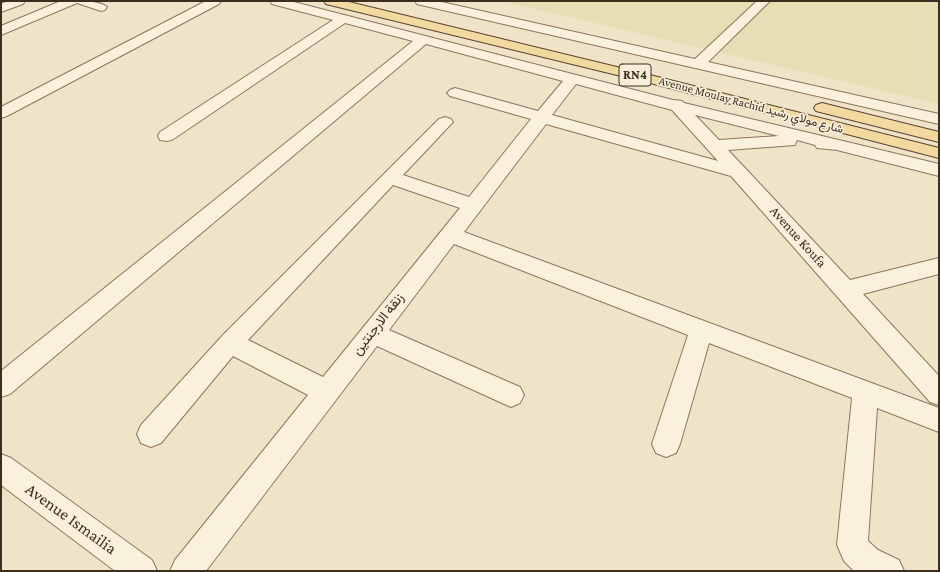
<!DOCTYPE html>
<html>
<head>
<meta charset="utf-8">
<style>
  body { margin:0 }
  #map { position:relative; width:940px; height:572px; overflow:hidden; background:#f0e4c8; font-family:"Crimson Pro",serif }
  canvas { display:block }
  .frame { position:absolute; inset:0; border:2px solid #3d2e20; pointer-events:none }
</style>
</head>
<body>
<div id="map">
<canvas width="940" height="572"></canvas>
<div class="frame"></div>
</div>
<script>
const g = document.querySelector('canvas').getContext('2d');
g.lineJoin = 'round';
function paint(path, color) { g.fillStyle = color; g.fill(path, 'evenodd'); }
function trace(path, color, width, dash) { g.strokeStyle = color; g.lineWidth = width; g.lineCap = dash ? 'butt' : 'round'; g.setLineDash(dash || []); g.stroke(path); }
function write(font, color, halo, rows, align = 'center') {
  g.font = font + ' "Crimson Pro",Vazirmatn,serif'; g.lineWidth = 3.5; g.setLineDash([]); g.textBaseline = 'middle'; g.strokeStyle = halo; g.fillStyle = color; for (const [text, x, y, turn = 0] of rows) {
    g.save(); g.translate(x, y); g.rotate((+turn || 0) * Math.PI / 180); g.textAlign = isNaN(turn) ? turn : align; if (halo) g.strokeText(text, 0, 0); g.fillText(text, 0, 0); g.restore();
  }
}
paint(new Path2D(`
  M 501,1 L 939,1 L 939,104 Z`), '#e6deb5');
const minor = new Path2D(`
  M 8,1 L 25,1 L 23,4 L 1,12 L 1,4 Z
  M 61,1 C 73,1 100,0 107,7 L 105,10 L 101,11 L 77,3 L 1,35 L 1,26 Z
  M 206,1 L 221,1 L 219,4 L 7,116 L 1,118 L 1,107 Z
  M 270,1 L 290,1 L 673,100 L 682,101 L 684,103 L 939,164 L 939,176 L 837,150 L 817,148 L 815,145 L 797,140 L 795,145 L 728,150 L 850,280 L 939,258 L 939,274 L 863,294 L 939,376 L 939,405 L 930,402 L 731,176 L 546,124 L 464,232 L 939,408 L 939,432 L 877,408 L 868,541 L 878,550 L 899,560 L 904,571 L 854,571 L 844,561 L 837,545 L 852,398 L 709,343 L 680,444 L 676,453 L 666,457 L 656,453 L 652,444 L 688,335 L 454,244 L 389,330 L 520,387 L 524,395 L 520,403 L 511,407 L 502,403 L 377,346 L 206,571 L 170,571 L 175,560 L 308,395 L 233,356 L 161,443 L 151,447 L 141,443 L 137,434 L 141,425 L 222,336 L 439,119 L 445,117 L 451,119 L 453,122 L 403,175 L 469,197 L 531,119 L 450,96 L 447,93 L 450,90 L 455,88 L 538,111 L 563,81 L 426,44 L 10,394 L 1,397 L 1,371 L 413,41 L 345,23 L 172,140 L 166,141 L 160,140 L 158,136 L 160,132 L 333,20 L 272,4 ZM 576,84 L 672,110 L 718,161 L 552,115 ZM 695,115 L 779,136 L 719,140 ZM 393,185 L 460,208 L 323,377 L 248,340 Z
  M 415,1 L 437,1 L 695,59 L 757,1 L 770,1 L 708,62 L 939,114 L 939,124 L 421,5 L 417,4 Z
  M 1,454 L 11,458 L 152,560 L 157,571 L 115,571 L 1,485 Z`);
const major = new Path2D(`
  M 324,1 L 345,1 L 658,77 L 939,148 L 939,158 L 654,84 L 326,4 Z
  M 822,103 L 939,132 L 939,142 L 816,111 L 814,108 L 816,105 Z`);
trace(minor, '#8c765c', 2);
trace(major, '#5b4430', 2);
paint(minor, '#faf1dc');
paint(major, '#f2d9a0');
write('12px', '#3d2e20', '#f7eed8', [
  ["Avenue Moulay Rachid شارع مولاي رشيد",751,105,15]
]);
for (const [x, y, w] of [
  [635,75,32]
]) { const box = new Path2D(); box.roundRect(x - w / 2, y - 11, w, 22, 3); g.fillStyle = '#f7eed8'; g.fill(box); trace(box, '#3d2e20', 1); }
write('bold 13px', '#3d2e20', null, [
  ["RN4",635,75]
]);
write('14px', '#3d2e20', '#f7eed8', [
  ["Avenue Koufa",798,237,48],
  ["زنقة الارجنتين",378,324,-52]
]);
write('17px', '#3d2e20', '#f7eed8', [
  ["Avenue Ismailia",71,519,36]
]);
</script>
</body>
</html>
